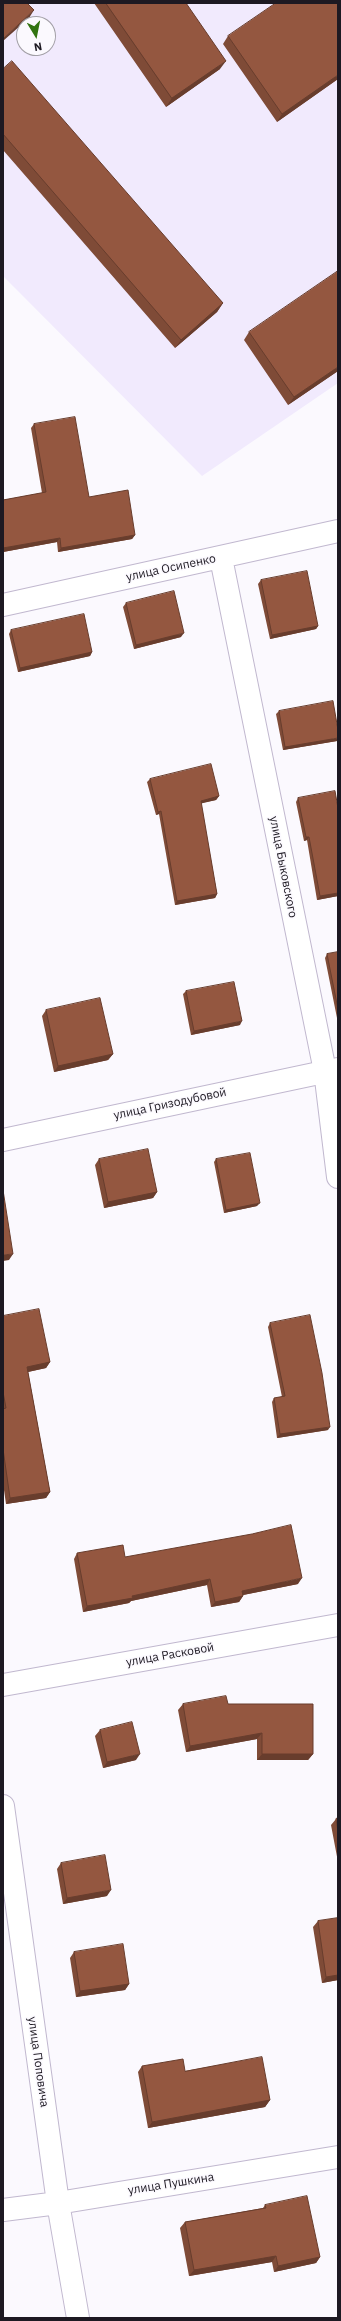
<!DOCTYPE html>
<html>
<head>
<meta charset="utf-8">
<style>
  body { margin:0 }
  #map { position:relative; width:341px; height:2321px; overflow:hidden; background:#fbf9fe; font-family:"IBM Plex Sans",sans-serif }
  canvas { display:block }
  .frame { position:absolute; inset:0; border:4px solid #1d1922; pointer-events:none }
  .north { position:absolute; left:16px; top:16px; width:40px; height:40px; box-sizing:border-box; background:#fbf9fe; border:1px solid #a29fa6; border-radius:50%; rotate:170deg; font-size:11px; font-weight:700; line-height:16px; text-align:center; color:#1d1922 }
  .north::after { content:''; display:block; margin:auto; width:14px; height:18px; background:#327411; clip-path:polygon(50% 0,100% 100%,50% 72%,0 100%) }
</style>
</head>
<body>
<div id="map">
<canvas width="341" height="2321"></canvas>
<div class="frame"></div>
<div class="north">N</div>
</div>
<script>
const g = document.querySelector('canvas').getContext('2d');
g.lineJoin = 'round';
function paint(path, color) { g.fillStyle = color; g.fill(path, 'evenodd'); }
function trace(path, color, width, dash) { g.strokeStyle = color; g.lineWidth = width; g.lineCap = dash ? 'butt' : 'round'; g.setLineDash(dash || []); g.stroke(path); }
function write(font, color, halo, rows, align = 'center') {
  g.font = font + ' "IBM Plex Sans",sans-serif'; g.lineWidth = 3; g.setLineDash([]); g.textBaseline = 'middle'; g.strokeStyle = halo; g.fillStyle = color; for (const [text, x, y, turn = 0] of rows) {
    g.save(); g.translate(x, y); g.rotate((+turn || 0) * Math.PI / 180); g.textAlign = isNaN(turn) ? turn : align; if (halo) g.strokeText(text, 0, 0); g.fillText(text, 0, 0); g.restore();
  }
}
paint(new Path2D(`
  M 3,3 L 338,3 L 338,383 L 202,476 L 3,276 ZM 24,24 L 48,24 L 48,48 L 24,48 Z`), '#f1eafd');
const minor = new Path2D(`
  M 221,558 L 325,1071 L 338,1177
  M 3,605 L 338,531
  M 3,1140 L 338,1069
  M 3,1685 L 338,1625
  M 3,1806 L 58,2203 L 78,2318
  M 3,2210 L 58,2203 L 338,2157`);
trace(minor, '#c1b8cf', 24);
trace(minor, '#fff', 22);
paint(new Path2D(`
  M 94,3 L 186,3 L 220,69 L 166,107 Z
  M 228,36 L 338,79 L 277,122 L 223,44 Z
  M 3,69 L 223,303 L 217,312 L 175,348 L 3,150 Z
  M 249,332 L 338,371 L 288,405 L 244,340 Z
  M 34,424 L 89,497 L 135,535 L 132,539 L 58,552 L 57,542 L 3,552 L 3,500 L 42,493 L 31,428 Z
  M 261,580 L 318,626 L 316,629 L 270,639 L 258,584 Z
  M 126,603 L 181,637 L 134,649 L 123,607 Z
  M 11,630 L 92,652 L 90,656 L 18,672 L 9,634 Z
  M 279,711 L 337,741 L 283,750 L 276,714 Z
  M 150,779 L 219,796 L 216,800 L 201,803 L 217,894 L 215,898 L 175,905 L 159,814 L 156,815 L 147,782 Z
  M 298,798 L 338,896 L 317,900 L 307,840 L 304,841 L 296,802 Z
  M 338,952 L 338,1018 L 337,1018 L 325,958 L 327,954 Z
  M 186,991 L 240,1025 L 191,1035 L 183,994 Z
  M 46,1010 L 113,1054 L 108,1060 L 54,1072 L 42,1016 Z
  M 99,1159 L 157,1192 L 153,1198 L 104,1208 L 95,1165 Z
  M 216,1159 L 257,1206 L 224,1213 L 214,1162 Z
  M 3,1316 L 50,1362 L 46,1368 L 28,1372 L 50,1492 L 46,1498 L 6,1504 L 3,1483 Z
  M 270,1323 L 328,1430 L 277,1438 L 272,1402 L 274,1398 L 282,1397 L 268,1327 Z
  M 77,1553 L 125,1557 L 298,1584 L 243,1595 L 243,1596 L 239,1602 L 211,1607 L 207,1585 L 131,1601 L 129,1603 L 83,1612 L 74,1559 Z
  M 183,1704 L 228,1704 L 313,1754 L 308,1760 L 257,1760 L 257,1739 L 186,1752 L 178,1710 Z
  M 100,1730 L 136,1760 L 103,1768 L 95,1736 Z
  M 338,1818 L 338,1862 L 331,1825 L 336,1819 Z
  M 61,1863 L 107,1896 L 63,1904 L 57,1869 Z
  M 338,1918 L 338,1980 L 322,1983 L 313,1927 L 318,1921 Z
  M 74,1952 L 129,1984 L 125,1990 L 76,1997 L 70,1958 Z
  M 142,2066 L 185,2071 L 270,2100 L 265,2107 L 148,2128 L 138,2072 Z
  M 265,2205 L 320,2257 L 316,2263 L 274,2272 L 272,2262 L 189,2276 L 180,2228 L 185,2222 L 263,2208 Z`), '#7f4b37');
paint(new Path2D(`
  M 34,10 L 29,18 L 3,41 L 3,39 Z
  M 226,61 L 220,69 L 166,107 L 172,98 Z
  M 338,75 L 338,79 L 277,122 L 282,114 Z
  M 223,303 L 217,312 L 175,348 L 181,340 Z
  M 338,367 L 338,371 L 288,405 L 294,397 Z
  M 135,535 L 132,539 L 58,552 L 61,548 Z
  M 60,538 L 57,542 L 3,552 L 3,548 Z
  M 318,626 L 316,629 L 270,639 L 272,635 Z
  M 184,633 L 181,637 L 134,649 L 136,645 Z
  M 92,652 L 90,656 L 18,672 L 20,668 Z
  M 338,738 L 338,739 L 337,741 L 283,750 L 285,747 Z
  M 219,796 L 216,800 L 199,804 L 201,801 Z
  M 161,811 L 159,814 L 156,815 L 158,812 Z
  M 306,837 L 309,837 L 307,840 L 304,841 Z
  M 338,893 L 338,896 L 317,900 L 320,896 Z
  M 217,894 L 215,898 L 175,905 L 177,901 Z
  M 242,1021 L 240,1025 L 191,1035 L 194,1031 Z
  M 113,1054 L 108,1060 L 54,1072 L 58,1066 Z
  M 157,1192 L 153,1198 L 104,1208 L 108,1202 Z
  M 260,1203 L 257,1206 L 224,1213 L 226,1210 Z
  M 13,1254 L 9,1260 L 3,1261 L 3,1255 Z
  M 50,1362 L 46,1368 L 23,1373 L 27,1367 Z
  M 330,1427 L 328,1430 L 277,1438 L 280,1434 Z
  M 50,1492 L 46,1498 L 6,1504 L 10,1498 Z
  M 302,1578 L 298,1584 L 238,1596 L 242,1591 Z
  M 210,1579 L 207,1585 L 131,1601 L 129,1603 L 83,1612 L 87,1606 L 132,1596 Z
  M 243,1596 L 239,1602 L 211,1607 L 215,1602 Z
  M 262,1733 L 257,1739 L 186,1752 L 190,1746 Z
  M 140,1754 L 136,1760 L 103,1768 L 107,1762 Z
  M 262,1754 L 313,1754 L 308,1760 L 257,1760 Z
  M 111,1890 L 107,1896 L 63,1904 L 67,1898 Z
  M 338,1975 L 338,1980 L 322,1983 L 326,1977 Z
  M 129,1984 L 125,1990 L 76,1997 L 80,1991 Z
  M 270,2100 L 265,2107 L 148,2128 L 152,2122 Z
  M 276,2256 L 272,2262 L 189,2276 L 194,2270 Z
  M 320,2257 L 316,2263 L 274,2272 L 278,2266 Z`), '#683d2d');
const building = new Path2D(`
  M 3,3 L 27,3 L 34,10 L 3,39 Z
  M 106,3 L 186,3 L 226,61 L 172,98 Z
  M 276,3 L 338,3 L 338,75 L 282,114 L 228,36 Z
  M 12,61 L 223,303 L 181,340 L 3,134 L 3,69 Z
  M 338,271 L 338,367 L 294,397 L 249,332 Z
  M 75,417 L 89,497 L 128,490 L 135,535 L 61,548 L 60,538 L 3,548 L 3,500 L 46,492 L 34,424 Z
  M 307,571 L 318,626 L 272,635 L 261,580 Z
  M 174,591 L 184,633 L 136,645 L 126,603 Z
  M 84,614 L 92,652 L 20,668 L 11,630 Z
  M 333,701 L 338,730 L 338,738 L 285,747 L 279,711 Z
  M 211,764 L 219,796 L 201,801 L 217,894 L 177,901 L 161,811 L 158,812 L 150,779 Z
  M 335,791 L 338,808 L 338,893 L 320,896 L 309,837 L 306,837 L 298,798 Z
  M 338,952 L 338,1009 L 327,954 Z
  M 234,982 L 242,1021 L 194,1031 L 186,991 Z
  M 100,998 L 113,1054 L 58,1066 L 46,1010 Z
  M 148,1149 L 157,1192 L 108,1202 L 99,1159 Z
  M 250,1153 L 260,1203 L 226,1210 L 216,1159 Z
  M 3,1190 L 13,1254 L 3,1255 Z
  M 39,1309 L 50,1362 L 27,1367 L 50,1492 L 10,1498 L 3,1449 L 3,1409 L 6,1408 L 3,1392 L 3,1316 Z
  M 310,1315 L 322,1373 L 330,1427 L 280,1434 L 274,1398 L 285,1396 L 270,1323 Z
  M 291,1525 L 302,1578 L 242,1591 L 243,1596 L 215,1602 L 210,1579 L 132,1596 L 133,1598 L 87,1606 L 77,1553 L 123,1545 L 125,1557 L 252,1534 Z
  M 226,1696 L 228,1704 L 313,1704 L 313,1754 L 262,1754 L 262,1733 L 190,1746 L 183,1704 Z
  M 132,1722 L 140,1754 L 107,1762 L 100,1730 Z
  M 338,1818 L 338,1832 L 336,1819 Z
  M 105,1855 L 111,1890 L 67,1898 L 61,1863 Z
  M 338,1918 L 338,1975 L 326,1977 L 318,1921 Z
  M 123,1944 L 129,1984 L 80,1991 L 74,1952 Z
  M 262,2057 L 270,2100 L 152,2122 L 142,2066 L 183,2059 L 185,2071 Z
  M 307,2196 L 320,2257 L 278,2266 L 276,2256 L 194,2270 L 185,2222 L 266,2208 L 265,2205 Z`);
paint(building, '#945740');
trace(building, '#683d2d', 1);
write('12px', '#1d1922', '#fbf9fe', [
  ["улица Осипенко",171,568,-12],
  ["улица Быковского",283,867,79],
  ["улица Гризодубовой",170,1104,-12],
  ["улица Расковой",170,1655,-10],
  ["улица Поповича",38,2062,82],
  ["улица Пушкина",171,2184,-9]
]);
</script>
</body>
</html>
